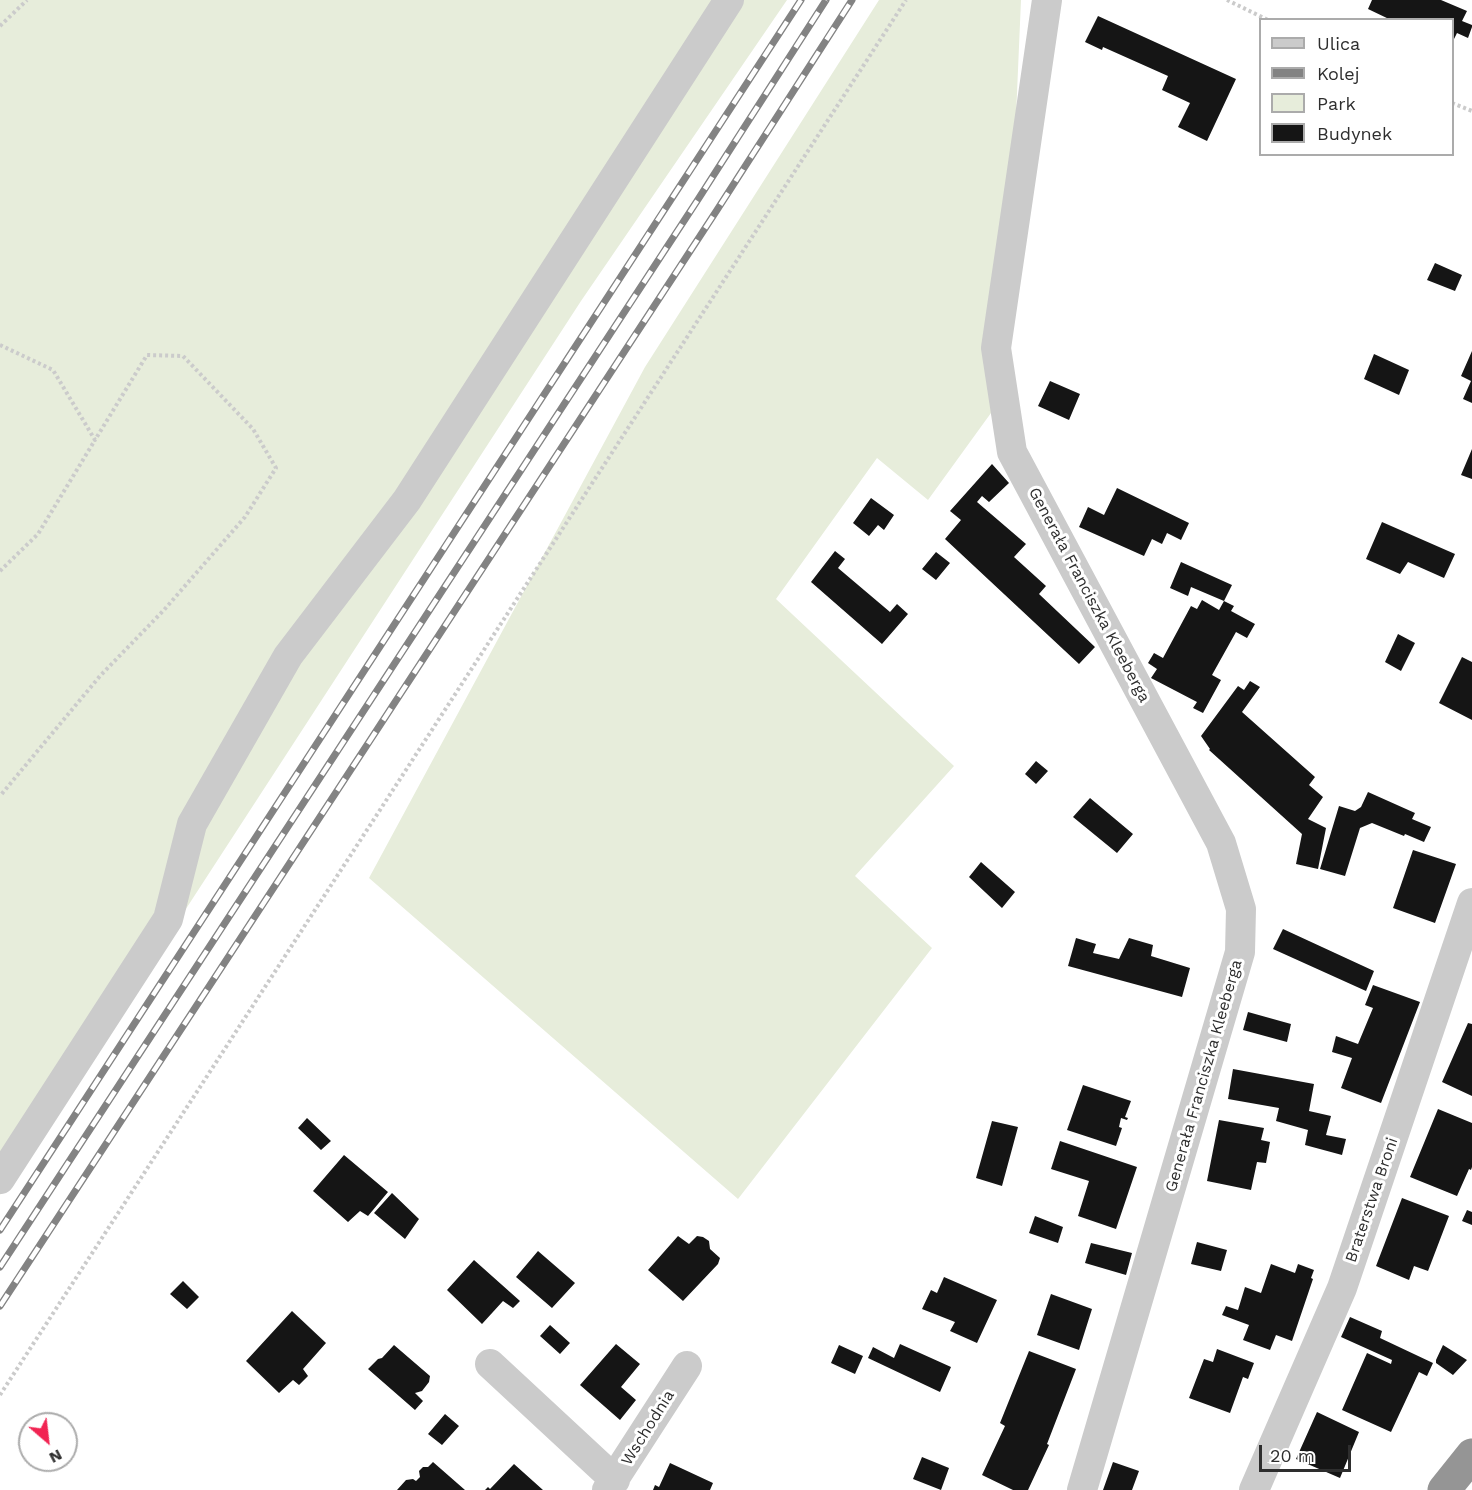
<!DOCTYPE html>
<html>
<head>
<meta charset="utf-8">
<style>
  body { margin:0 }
  #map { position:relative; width:1472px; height:1490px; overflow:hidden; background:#fff; font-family:"Work Sans",sans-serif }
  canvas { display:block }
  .legend { position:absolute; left:1259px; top:18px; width:195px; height:138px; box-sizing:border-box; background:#fff; border:2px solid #ababab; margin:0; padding:8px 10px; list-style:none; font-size:18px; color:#2e2e2e }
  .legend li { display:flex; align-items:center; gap:12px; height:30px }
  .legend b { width:30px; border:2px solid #ababab }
  .north { position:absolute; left:18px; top:1412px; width:60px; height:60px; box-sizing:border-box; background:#fff; border:2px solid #ababab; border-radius:50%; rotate:152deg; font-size:16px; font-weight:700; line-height:24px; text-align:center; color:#2e2e2e }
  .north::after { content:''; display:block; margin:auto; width:21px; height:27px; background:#f12452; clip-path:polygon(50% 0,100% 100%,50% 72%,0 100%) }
  .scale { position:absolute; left:1259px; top:1445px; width:92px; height:27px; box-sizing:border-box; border:3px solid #2e2e2e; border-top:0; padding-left:8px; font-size:18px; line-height:21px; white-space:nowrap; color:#2e2e2e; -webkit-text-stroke:4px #fff; paint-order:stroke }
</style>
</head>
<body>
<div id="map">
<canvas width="1472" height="1490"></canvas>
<ul class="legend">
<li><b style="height:8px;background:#cbcbcb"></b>Ulica</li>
<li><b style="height:8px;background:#838383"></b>Kolej</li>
<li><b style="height:16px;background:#e7eddb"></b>Park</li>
<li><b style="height:16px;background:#151515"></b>Budynek</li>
</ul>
<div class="north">N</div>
<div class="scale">20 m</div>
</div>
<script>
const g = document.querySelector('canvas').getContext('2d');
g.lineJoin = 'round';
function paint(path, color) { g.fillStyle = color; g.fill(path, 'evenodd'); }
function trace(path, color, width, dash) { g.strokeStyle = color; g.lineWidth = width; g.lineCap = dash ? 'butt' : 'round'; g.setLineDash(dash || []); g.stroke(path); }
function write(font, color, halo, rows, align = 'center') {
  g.font = font + ' "Work Sans",sans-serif'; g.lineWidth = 6; g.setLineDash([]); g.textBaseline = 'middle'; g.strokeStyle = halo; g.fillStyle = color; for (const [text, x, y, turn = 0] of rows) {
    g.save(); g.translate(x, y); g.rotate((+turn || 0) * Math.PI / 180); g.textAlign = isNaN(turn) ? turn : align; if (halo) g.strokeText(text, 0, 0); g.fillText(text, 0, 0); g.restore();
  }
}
paint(new Path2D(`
  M 0,0 L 787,0 L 581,301 L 0,1195 Z
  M 879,0 L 1021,0 L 1004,395 L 928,500 L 877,458 L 776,599 L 954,766 L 855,876 L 932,948 L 738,1199 L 369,878 L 645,367 Z`), '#e7eddb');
paint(new Path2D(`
  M 1372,0 L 1441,0 L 1467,11 L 1462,21 L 1472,25 L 1472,27 L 1468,38 L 1457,33 L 1452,43 L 1452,20 L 1391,20 L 1368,9 Z
  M 1098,16 L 1236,79 L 1207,141 L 1178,127 L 1190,103 L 1162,90 L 1168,76 L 1103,47 L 1102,50 L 1085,42 Z
  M 1435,263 L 1462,275 L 1455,291 L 1427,280 Z
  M 1472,351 L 1472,403 L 1463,399 L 1471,381 L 1461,376 Z
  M 1374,354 L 1409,370 L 1399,395 L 1364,379 Z
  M 1050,381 L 1080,394 L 1069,420 L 1038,406 Z
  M 1472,449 L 1472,479 L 1461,475 Z
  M 992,464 L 1009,483 L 989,502 L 982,496 L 977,502 L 1026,544 L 1014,557 L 1046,586 L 1039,594 L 1095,647 L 1079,664 L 945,539 L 961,520 L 950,511 Z
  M 1117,488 L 1189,523 L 1181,540 L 1167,533 L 1162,544 L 1152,539 L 1144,556 L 1079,527 L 1088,507 L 1104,515 Z
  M 871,498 L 894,515 L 884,530 L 878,525 L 869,536 L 853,523 Z
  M 1382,522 L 1455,554 L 1444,578 L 1408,562 L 1400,574 L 1366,559 Z
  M 835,551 L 845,559 L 838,568 L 890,612 L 897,604 L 908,614 L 882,644 L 811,582 Z
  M 936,552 L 950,563 L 936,580 L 922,569 Z
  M 1181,562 L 1232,585 L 1224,601 L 1191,587 L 1188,596 L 1170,588 Z
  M 1202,600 L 1219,610 L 1224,601 L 1234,606 L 1231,611 L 1255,624 L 1247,638 L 1236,632 L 1212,675 L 1221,680 L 1203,713 L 1193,708 L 1197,702 L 1151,678 L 1157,669 L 1148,663 L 1154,653 L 1163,658 L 1191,606 L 1197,609 Z
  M 1398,634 L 1415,643 L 1401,671 L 1385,662 Z
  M 1462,657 L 1472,662 L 1472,720 L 1439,703 Z
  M 1250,681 L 1260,687 L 1242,712 L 1315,777 L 1309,785 L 1323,797 L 1308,819 L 1326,828 L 1318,869 L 1296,864 L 1302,834 L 1209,750 L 1210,749 L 1201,736 L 1238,686 L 1244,690 Z
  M 1036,761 L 1048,771 L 1036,784 L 1025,774 Z
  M 1368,792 L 1415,813 L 1412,819 L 1431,827 L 1424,842 L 1405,834 L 1404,836 L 1372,823 L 1360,828 L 1345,876 L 1320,869 L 1339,806 L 1355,811 L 1361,807 Z
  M 1090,798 L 1133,834 L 1117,853 L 1073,817 Z
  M 1413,850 L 1456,864 L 1435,923 L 1393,908 Z
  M 981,862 L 1015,892 L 1002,908 L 969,877 Z
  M 1283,929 L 1374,971 L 1366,991 L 1273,949 Z
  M 1076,938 L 1096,944 L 1093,953 L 1119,959 L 1129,938 L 1153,945 L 1151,956 L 1190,968 L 1182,997 L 1068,966 Z
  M 1373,985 L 1420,1002 L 1381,1103 L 1341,1088 L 1352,1058 L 1332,1052 L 1336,1036 L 1358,1044 L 1373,1008 L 1365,1005 Z
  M 1248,1012 L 1291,1024 L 1287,1042 L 1243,1030 Z
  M 1468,1023 L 1472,1024 L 1472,1096 L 1442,1082 Z
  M 1233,1069 L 1314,1084 L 1309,1111 L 1331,1116 L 1326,1135 L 1346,1139 L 1342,1155 L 1305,1145 L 1308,1130 L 1276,1121 L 1279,1108 L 1228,1099 Z
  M 1083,1085 L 1131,1101 L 1125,1117 L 1128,1118 L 1127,1120 L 1121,1118 L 1119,1127 L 1122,1128 L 1116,1146 L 1067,1130 Z
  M 1438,1109 L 1472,1123 L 1472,1167 L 1471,1170 L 1469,1169 L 1457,1196 L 1410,1177 Z
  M 307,1118 L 331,1141 L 321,1150 L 298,1128 Z
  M 1219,1120 L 1264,1128 L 1261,1140 L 1270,1142 L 1266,1163 L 1257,1162 L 1251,1190 L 1207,1181 Z
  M 992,1121 L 1018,1127 L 1002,1186 L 976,1178 Z
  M 1060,1141 L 1137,1167 L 1116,1229 L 1078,1216 L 1089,1181 L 1051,1169 Z
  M 344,1155 L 388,1192 L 368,1216 L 360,1211 L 348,1222 L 313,1191 Z
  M 392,1193 L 419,1219 L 405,1239 L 374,1213 Z
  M 1402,1198 L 1449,1216 L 1428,1271 L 1414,1266 L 1409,1280 L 1376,1266 Z
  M 1467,1210 L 1472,1212 L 1472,1225 L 1462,1221 Z
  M 1035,1216 L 1063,1227 L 1058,1243 L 1029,1233 Z
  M 678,1236 L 689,1244 L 697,1236 L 703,1237 L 709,1241 L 710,1249 L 720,1258 L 718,1264 L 683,1301 L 648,1270 Z
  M 1197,1242 L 1227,1250 L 1221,1271 L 1191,1264 Z
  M 1091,1243 L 1132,1253 L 1126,1275 L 1085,1263 Z
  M 538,1251 L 575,1283 L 552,1308 L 516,1277 Z
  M 474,1260 L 520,1301 L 513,1308 L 503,1301 L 482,1324 L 447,1290 Z
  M 1271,1264 L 1295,1273 L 1298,1264 L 1314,1270 L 1311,1278 L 1313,1279 L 1292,1341 L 1276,1335 L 1270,1350 L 1243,1340 L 1249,1325 L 1222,1315 L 1226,1306 L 1238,1310 L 1245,1287 L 1261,1293 Z
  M 944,1277 L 997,1300 L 977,1343 L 950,1331 L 955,1322 L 922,1309 L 931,1290 L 937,1293 Z
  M 183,1281 L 199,1297 L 187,1309 L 170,1294 Z
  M 1051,1294 L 1092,1309 L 1079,1350 L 1037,1335 Z
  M 292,1311 L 326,1343 L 303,1369 L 308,1376 L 299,1385 L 293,1380 L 279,1393 L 246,1361 Z
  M 1350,1317 L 1382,1331 L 1380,1338 L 1433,1363 L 1427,1376 L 1419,1372 L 1391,1432 L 1342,1410 L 1367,1353 L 1391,1364 L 1392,1360 L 1341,1337 Z
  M 550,1325 L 570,1343 L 560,1354 L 540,1336 Z
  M 616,1344 L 640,1364 L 621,1387 L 636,1400 L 620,1420 L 580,1385 Z
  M 900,1344 L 951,1367 L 940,1392 L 868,1358 L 873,1347 L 894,1358 Z
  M 394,1345 L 430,1376 L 429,1382 L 422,1391 L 415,1393 L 423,1401 L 415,1410 L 368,1369 L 378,1359 L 382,1358 Z
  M 839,1345 L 863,1356 L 855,1374 L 831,1363 Z
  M 1443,1345 L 1467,1360 L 1453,1375 L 1436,1363 L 1436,1360 Z
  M 1217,1349 L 1254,1363 L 1248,1379 L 1243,1377 L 1230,1413 L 1189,1398 L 1204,1359 L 1213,1362 Z
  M 1029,1351 L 1076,1369 L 1047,1444 L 1049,1445 L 1028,1490 L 1013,1490 L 982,1475 L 1005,1426 L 1000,1423 Z
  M 1317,1412 L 1359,1432 L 1340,1478 L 1296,1459 Z
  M 445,1414 L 459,1426 L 442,1445 L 428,1434 Z
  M 922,1457 L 949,1468 L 941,1490 L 913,1479 Z
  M 433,1462 L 465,1490 L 397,1490 L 406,1480 L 413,1479 L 416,1481 L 420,1477 L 419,1471 L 423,1467 L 428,1467 Z
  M 1113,1462 L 1139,1471 L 1132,1490 L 1103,1490 Z
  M 670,1463 L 713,1483 L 710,1490 L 653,1490 L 655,1485 L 659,1487 Z
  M 514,1464 L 543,1490 L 485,1490 L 488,1487 L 490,1489 Z`), '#151515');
trace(new Path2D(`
  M 1227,0 L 1268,20
  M 0,26 L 27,0
  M 1452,103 L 1472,111
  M 0,345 L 53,370 L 95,440 L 147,355 L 183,356 L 253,429 L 276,468 L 245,517 L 164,610 L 100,676 L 0,796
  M 0,571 L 38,534 L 95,440
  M 0,1395 L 906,0`), '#cbcbcb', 4, [3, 3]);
trace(new Path2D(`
  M 1047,0 L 996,348 L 1012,452 L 1221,843 L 1241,909 L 1240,952 L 1082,1490
  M 0,1179 L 168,919 L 192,824 L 288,656 L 407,500 L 729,0
  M 490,1364 L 615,1480
  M 607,1490 L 687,1366
  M 1254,1490 L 1342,1288 L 1472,903`), '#cbcbcb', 30);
trace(new Path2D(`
  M 1444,1490 L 1472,1455`), '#959595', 33);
const rail = new Path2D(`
  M 0,1230 L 801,0
  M 0,1267 L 697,201 L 826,0
  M 0,1306 L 717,210 L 852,0`);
trace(rail, '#838383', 7);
trace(rail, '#fff', 4.5, [14]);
write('16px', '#2e2e2e', '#fff', [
  ["Generała Franciszka Kleeberga",1089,595,62],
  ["Generała Franciszka Kleeberga",1204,1076,-74],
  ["Braterstwa Broni",1372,1200,-71],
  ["Wschodnia",648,1428,-58]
]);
</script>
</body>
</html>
